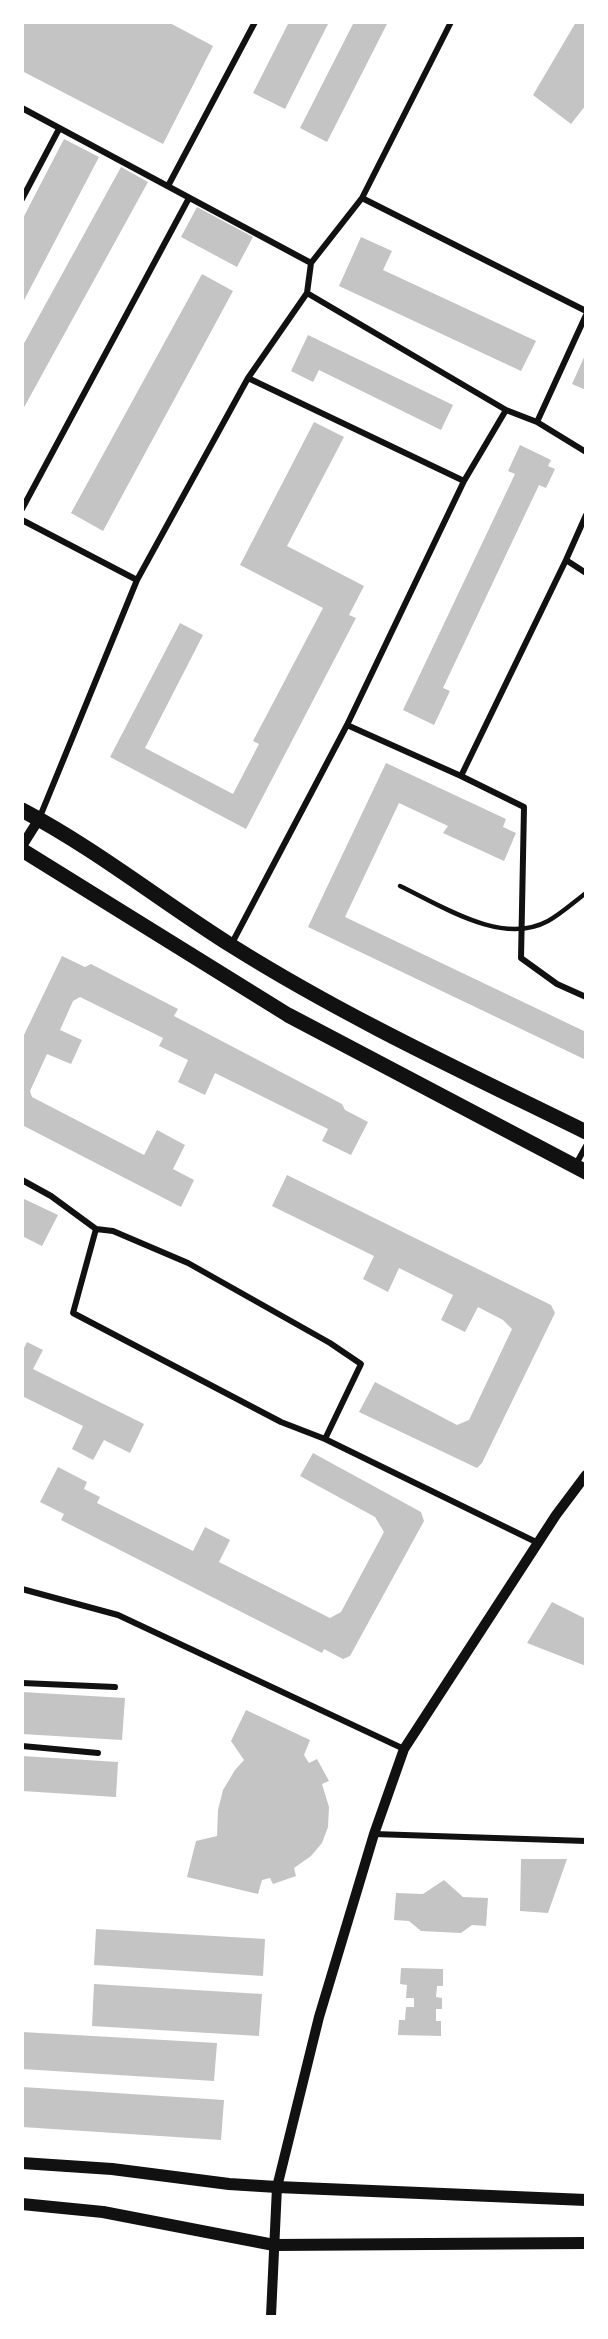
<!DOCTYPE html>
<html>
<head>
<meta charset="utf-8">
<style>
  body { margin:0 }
  #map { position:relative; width:608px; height:2339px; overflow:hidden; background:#fff; font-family:"PT Serif",serif }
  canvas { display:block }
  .frame { position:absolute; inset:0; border:24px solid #fff; pointer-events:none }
</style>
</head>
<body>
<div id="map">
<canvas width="608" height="2339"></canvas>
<div class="frame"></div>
</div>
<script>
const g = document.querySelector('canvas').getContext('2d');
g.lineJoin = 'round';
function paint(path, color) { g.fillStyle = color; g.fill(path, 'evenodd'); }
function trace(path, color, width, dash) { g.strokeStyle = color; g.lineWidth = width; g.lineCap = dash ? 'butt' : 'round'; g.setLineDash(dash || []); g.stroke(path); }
paint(new Path2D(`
  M 22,22 L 168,22 L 213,46 L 163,144 L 22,71 Z
  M 289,22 L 329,22 L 285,109 L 253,93 Z
  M 354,22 L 388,22 L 327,142 L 300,128 Z
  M 576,22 L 586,22 L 586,105 L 571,124 L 533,95 Z
  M 64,139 L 99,157 L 22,304 L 22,220 Z
  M 121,167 L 148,182 L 22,411 L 22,347 Z
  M 197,207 L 253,237 L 237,267 L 181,237 Z
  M 361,237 L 392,251 L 383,270 L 536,341 L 521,371 L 339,286 Z
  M 202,274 L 233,291 L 103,531 L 71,513 Z
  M 308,335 L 453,405 L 441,430 L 319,370 L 313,382 L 291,371 Z
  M 586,353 L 586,390 L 572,384 Z
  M 314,422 L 344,437 L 287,546 L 364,586 L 349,615 L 356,618 L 246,829 L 110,757 L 180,623 L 203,635 L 145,748 L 233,794 L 259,744 L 253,741 L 323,608 L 240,565 Z
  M 520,445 L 551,460 L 548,466 L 555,469 L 546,488 L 539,485 L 443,688 L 450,691 L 434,725 L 403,710 L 515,474 L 508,471 Z
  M 386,763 L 506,819 L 503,827 L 516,833 L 504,861 L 443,833 L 448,826 L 399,803 L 345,917 L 586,1032 L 586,1060 L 308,927 Z
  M 62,956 L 85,967 L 91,964 L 178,1009 L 174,1016 L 342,1104 L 345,1110 L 368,1122 L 351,1155 L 322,1141 L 328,1129 L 215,1073 L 205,1095 L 178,1082 L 188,1060 L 159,1046 L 163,1038 L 80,997 L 73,1001 L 60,1030 L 82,1040 L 71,1064 L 47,1054 L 30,1091 L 32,1097 L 144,1155 L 157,1130 L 185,1145 L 173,1169 L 194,1180 L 181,1207 L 22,1125 L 22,1039 Z
  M 287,1175 L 551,1305 L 555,1313 L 482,1463 L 477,1468 L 359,1412 L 375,1382 L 457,1425 L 469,1420 L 512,1329 L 503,1320 L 478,1307 L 465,1332 L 441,1320 L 453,1295 L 399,1268 L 388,1292 L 363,1279 L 374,1256 L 272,1206 Z
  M 22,1198 L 58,1215 L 42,1246 L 22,1236 Z
  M 27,1342 L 43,1350 L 33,1369 L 144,1424 L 130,1453 L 104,1440 L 93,1460 L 72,1449 L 83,1426 L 22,1396 L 22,1352 Z
  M 313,1453 L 421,1512 L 424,1521 L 350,1656 L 343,1659 L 324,1649 L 322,1653 L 61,1520 L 64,1514 L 40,1502 L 58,1467 L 87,1482 L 84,1489 L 100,1497 L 97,1503 L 193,1551 L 205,1527 L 230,1540 L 219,1562 L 330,1618 L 341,1612 L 384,1532 L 375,1517 L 300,1476 Z
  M 552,1602 L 586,1619 L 586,1666 L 527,1643 Z
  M 22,1692 L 125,1698 L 122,1740 L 22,1734 Z
  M 246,1710 L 310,1740 L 304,1755 L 309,1763 L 317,1759 L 329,1781 L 322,1784 L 329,1807 L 328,1827 L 322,1843 L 311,1856 L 294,1868 L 296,1876 L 273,1884 L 270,1878 L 262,1880 L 258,1894 L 187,1877 L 196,1841 L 217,1836 L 218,1810 L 223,1790 L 235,1770 L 244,1760 L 231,1741 Z
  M 22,1756 L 118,1762 L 116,1797 L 22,1791 Z
  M 521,1859 L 567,1859 L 548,1913 L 520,1911 Z
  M 444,1880 L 463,1897 L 488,1898 L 486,1926 L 472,1925 L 461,1933 L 421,1931 L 409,1921 L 394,1920 L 396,1893 L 423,1894 Z
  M 96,1929 L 265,1939 L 263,1976 L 94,1965 Z
  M 401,1968 L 443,1969 L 443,1986 L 437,1986 L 436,1997 L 442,1998 L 442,2009 L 436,2009 L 436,2021 L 441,2021 L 441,2036 L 398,2035 L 399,2020 L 405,2020 L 406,2007 L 414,2007 L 414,1998 L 406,1998 L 407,1985 L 400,1984 Z
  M 94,1984 L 262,1994 L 259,2036 L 92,2026 Z
  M 22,2032 L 217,2043 L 214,2081 L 22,2069 Z
  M 22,2087 L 224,2100 L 221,2140 L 22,2127 Z`), '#c4c4c4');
trace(new Path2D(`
  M 400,886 C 442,906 502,946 548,921 C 561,914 574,902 586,893`), '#111', 4.5);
trace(new Path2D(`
  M 22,108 L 311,263
  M 168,186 L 255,22
  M 362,198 L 586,311
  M 22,199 L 59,129
  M 307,293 L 506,410 L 537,422 L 586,452
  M 248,378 L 464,481
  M 537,422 L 586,315
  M 22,509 L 189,198
  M 586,515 L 566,560 L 461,776 L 524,807 L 521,958 L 557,984 L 586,997
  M 22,520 L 137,580
  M 566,560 L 586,573
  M 347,725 L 461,776
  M 39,819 L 137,580 L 248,378 L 307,293 L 311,263 L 362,198 L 451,22
  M 231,945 L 347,725 L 464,481 L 506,410
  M 575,1166 L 586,1146
  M 22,1180 L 51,1196 L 96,1229 L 113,1231 L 188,1263 L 330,1343 L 361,1364 L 325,1439
  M 96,1229 L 73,1313 L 281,1422 L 325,1439 L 538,1543
  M 22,1589 L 118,1615 L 404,1749
  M 22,1683 L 115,1687
  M 22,1746 L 98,1753
  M 374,1834 L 586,1841`), '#111', 6);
trace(new Path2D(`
  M 22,846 L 39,819
  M 271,2316 L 277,2187 L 319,2017 L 374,1834 L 404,1749 L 556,1515 L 586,1475`), '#111', 10);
trace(new Path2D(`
  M 22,2163 L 112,2169 L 229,2184 L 277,2187 L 586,2200
  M 22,2204 L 103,2212 L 274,2245 L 586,2243`), '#111', 12);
trace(new Path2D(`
  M 22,810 C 96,849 162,902 232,946 C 345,1017 466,1073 586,1132
  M 22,850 L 288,1015 L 586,1172`), '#111', 15);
</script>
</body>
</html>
